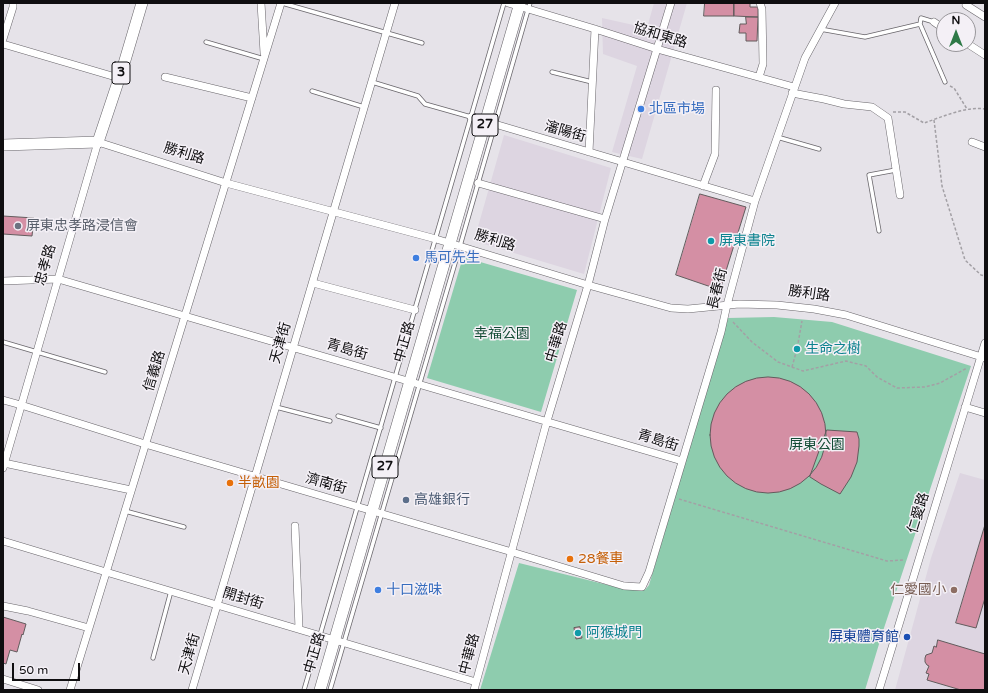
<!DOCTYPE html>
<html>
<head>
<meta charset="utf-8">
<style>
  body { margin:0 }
  #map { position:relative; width:988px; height:693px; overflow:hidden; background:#e6e3e9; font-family:"Varela Round",sans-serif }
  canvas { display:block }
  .frame { position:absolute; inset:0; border:4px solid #0f0e10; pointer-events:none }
  .north { position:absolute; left:936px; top:12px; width:40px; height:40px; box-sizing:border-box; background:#f4f0f6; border:1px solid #98969a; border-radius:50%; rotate:0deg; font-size:11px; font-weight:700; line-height:16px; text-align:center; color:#0f0e10 }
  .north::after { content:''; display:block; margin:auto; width:14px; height:18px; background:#2e7947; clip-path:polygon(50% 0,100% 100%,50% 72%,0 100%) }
  .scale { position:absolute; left:12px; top:663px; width:68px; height:18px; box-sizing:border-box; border:2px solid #0f0e10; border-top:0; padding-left:5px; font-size:12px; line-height:14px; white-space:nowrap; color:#0f0e10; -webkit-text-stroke:3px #f4f0f6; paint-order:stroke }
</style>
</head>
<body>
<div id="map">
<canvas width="988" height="693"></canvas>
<div class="frame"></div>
<div class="north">N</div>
<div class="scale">50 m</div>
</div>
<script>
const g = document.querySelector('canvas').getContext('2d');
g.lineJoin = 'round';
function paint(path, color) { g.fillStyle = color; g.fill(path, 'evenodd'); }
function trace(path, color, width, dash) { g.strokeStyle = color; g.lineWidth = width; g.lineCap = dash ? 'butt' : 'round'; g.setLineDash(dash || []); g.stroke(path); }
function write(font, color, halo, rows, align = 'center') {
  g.font = font + ' "Varela Round","Noto Sans TC",sans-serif'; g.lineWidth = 3; g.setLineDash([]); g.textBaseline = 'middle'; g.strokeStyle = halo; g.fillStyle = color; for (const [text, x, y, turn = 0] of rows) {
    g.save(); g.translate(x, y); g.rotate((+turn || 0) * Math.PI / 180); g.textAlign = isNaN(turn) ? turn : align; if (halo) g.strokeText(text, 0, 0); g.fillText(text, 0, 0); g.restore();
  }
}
paint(new Path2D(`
  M 654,3 L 687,3 L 642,159 L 612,152 L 637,66 L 603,54 L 602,18 L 647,28 Z
  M 504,135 L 611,168 L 584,274 L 474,241 Z
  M 960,473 L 985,480 L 985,690 L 895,690 L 914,621 L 931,558 Z`), '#ddd5e1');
paint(new Path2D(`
  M 463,257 L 577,290 L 541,412 L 427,378 Z
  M 774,317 L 832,322 L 971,366 L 883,631 L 865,690 L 480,690 L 519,563 L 628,590 L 645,590 L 649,585 L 728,318 Z`), '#8eccae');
const building = new Path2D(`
  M 705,3 L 734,3 L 734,16 L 704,16 Z
  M 734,3 L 750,3 L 750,7 L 758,7 L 758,17 L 734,16 Z
  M 746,17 L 758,17 L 757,41 L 746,41 L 746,33 L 739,33 L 740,24 L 746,24 Z
  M 700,194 L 746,207 L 720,290 L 676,275 Z
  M 3,216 L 34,218 L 32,236 L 3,234 Z
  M710 435a58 58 0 1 1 116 0a58 58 0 1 1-116 0Z
  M 827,430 L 857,432 L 859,439 L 859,446 L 857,462 L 851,477 L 840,494 L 821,484 L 810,477 Z
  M 985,525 L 985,598 L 976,628 L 956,623 Z
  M 3,617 L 26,624 L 23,635 L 22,634 L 17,652 L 10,650 L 6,664 L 3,663 Z
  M 580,627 L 582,638 L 576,639 L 574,628 Z
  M 938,640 L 985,654 L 985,690 L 961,690 L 927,680 L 929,674 L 926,673 L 929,666 L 927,665 L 925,662 L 925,658 L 926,655 L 932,653 L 934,646 L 936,647 Z`);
paint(building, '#d48fa4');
trace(building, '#625c5d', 1);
const lane = new Path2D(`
  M 282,3 L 422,43
  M 920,24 L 945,82
  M 820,29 L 865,37 L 920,24 L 921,18 L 934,22
  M 206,42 L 264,59
  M 552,72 L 592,82
  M 372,82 L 418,96 L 425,104 L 471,117
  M 312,91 L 364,107
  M 777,137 L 819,149
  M 879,231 L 869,175 L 896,170
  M 3,342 L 105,372
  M 276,407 L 330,421
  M 338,416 L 381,428
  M 125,511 L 184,527
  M 153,658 L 171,591
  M 304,690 L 504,3
  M 330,690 L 460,246 L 530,3`);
const street = new Path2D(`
  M 261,3 L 264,53
  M 508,3 L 595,29 L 657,49 L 794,87
  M 966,5 L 985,17
  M 934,22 L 944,29
  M 3,39 L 13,7 L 13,3
  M 3,44 L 119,78
  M 968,44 L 985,55
  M 165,77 L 252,98
  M 759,77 L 763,64 L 762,9 L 760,3
  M 792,93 L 824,99 L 844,104 L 872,107 L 888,118 L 900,195
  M 471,117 L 755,201
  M 972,142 L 985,147
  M 589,152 L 595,29
  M 478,183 L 605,219
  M 703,186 L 715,154 L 716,90
  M 3,281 L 58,279 L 682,461
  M 313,283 L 415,310
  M 3,400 L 21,405 L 145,444 L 512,552 L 624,586 L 642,587 L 649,572 L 721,332 L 727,305 L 755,201 L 805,58 L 835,3
  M 965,407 L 985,413
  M 4,463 L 131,490
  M 3,468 L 98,142 L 226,183 L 436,239 L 588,285 L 671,308 L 688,309 L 739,304 L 777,305 L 814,309 L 846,315 L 985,358
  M 295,526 L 299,629
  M 3,541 L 106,572 L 476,682
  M 3,606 L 28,611 L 89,628
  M 3,679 L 38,690
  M 70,690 L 281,3
  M 192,690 L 395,3
  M 474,690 L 547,421 L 588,285 L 605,219 L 671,3
  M 879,690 L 985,343`);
const primary = new Path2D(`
  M 3,145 L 98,142 L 123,67 L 142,3
  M 320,690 L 520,3`);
trace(lane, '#69666b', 5);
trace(street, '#69666b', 8);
trace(primary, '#69666b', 12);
trace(new Path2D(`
  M 950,86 L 954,88 L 967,109
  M 893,112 L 905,112 L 924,123 C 942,117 966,106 985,109
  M 934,120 L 942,186 L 965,260 L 981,275 L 985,276
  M 733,322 L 752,342 L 778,362 L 803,371 L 846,361 L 866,366 L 877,377 L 897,388 L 925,387 L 940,383 L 967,368
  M 792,367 L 797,349 L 802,321
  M 679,499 L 887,561 L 904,560`), '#a3a0a5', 1.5, [3, 2]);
trace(lane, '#fff', 3.5);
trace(street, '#fff', 7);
trace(primary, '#fff', 11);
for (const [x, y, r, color] of [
  [641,109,4,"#3f7fe0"],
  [18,226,4,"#6b7280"],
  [711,241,4,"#0f9aa8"],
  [416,258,4,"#3f7fe0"],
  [797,349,4,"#0f9aa8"],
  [230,483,4,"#e8710a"],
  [406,500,4,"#5c6f8a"],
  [570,559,4,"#e8710a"],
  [378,590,4,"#3f7fe0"],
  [954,590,4,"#8d6e63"],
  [578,633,4,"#0f9aa8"],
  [907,637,4,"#1a4fb4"]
]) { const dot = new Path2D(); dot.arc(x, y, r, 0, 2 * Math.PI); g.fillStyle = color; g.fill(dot); trace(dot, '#f4f0f6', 1.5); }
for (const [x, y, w] of [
  [121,73,18],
  [485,125,26],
  [385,467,26]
]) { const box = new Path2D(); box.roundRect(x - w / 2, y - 11, w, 22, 3); g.fillStyle = '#f4f0f6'; g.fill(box); trace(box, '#0f0e10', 1); }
write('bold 13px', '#0f0e10', null, [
  ["3",121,73],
  ["27",485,125],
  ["27",385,467]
]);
write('14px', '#0f0e10', '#f4f0f6', [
  ["協和東路",660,36,17],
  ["瀋陽街",565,132,16],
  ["勝利路",184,154,17],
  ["勝利路",495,241,17],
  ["忠孝路",46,265,-74],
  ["長春街",718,289,-76],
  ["勝利路",809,294,8],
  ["中正路",405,342,-74],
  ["中華路",557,342,-73],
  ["天津街",281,343,-74],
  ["青島街",347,350,16],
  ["信義路",155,371,-73],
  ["青島街",658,441,17],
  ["濟南街",326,484,16],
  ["仁愛路",919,513,-73],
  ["開封街",243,599,17],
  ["中正路",315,653,-74],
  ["天津街",190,654,-74],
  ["中華路",470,654,-75]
]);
write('14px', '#366cbe', '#f4f0f6', [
  ["北區市場",649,109],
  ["馬可先生",424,258],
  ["十口滋味",386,590]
], 'left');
write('14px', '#5b616d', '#f4f0f6', [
  ["屏東忠孝路浸信會",26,226]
], 'left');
write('14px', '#0d838f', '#f4f0f6', [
  ["屏東書院",719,241],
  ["生命之樹",805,349],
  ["阿猴城門",586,633]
], 'left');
write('14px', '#144c36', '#f4f0f6', [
  ["幸福公園",502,334],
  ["屏東公園",817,445]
]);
write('14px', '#c56008', '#f4f0f6', [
  ["半畝園",238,483],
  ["28餐車",578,559]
], 'left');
write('14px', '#4e5e75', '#f4f0f6', [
  ["高雄銀行",414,500]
], 'left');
write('14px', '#785e54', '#f4f0f6', [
  ["仁愛國小",946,590]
], 'right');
write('14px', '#164399', '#f4f0f6', [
  ["屏東體育館",899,637]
], 'right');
</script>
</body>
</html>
